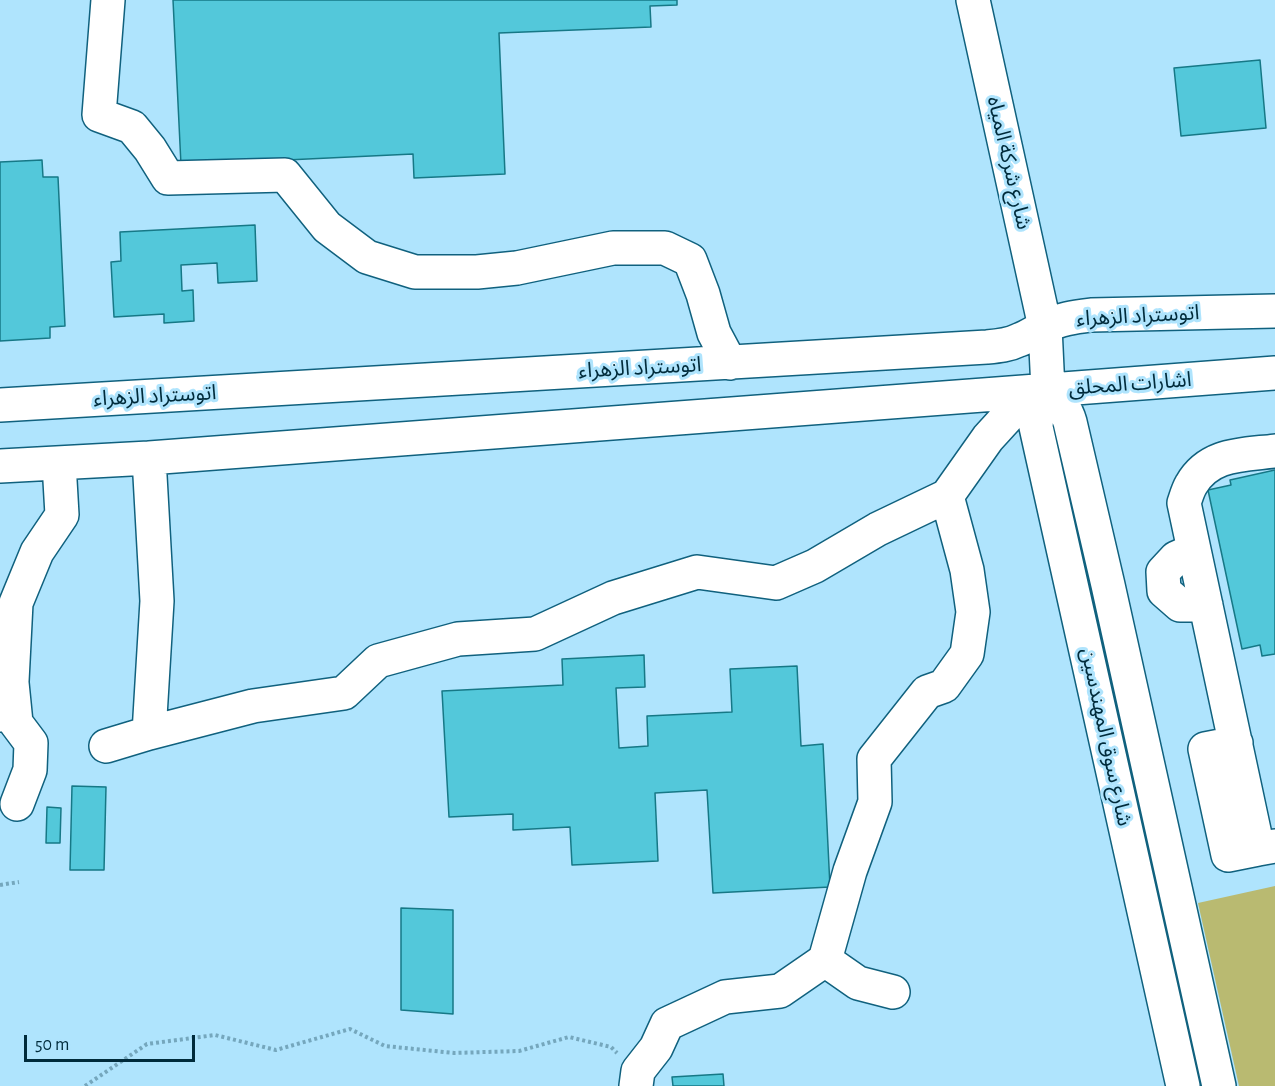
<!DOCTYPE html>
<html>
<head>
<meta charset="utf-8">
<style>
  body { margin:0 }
  #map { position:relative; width:1275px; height:1086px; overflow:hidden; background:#afe4fd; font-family:"Alegreya Sans",sans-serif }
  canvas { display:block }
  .scale { position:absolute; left:24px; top:1035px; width:171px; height:27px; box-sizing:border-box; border:3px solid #002b3b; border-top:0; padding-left:8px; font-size:18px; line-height:21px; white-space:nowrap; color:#002b3b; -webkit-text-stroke:4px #afe4fd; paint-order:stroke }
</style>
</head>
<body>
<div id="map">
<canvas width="1275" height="1086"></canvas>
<div class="scale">50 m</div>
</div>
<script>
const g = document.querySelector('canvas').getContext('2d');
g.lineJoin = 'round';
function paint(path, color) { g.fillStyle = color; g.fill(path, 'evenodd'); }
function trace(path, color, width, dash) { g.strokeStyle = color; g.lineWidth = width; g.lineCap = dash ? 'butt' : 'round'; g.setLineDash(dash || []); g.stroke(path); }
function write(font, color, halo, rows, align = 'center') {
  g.font = font + ' "Alegreya Sans","Noto Sans Arabic",sans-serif'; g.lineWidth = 6; g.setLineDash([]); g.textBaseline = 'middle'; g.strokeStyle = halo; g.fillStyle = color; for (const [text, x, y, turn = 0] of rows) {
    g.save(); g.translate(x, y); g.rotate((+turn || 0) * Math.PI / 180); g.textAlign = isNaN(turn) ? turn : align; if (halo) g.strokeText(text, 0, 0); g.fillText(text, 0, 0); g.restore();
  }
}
paint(new Path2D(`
  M 1275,886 L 1275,1086 L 1239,1086 L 1198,903 Z`), '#b9ba71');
const building = new Path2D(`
  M 173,0 L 677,0 L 677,5 L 650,6 L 651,27 L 499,33 L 505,174 L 414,178 L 413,154 L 181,165 Z
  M 1260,60 L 1266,128 L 1181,136 L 1174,68 Z
  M 42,160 L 43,177 L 58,177 L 65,326 L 50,327 L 50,338 L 0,341 L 0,162 Z
  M 255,225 L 257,281 L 218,283 L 217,263 L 181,265 L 182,291 L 193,290 L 194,321 L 164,323 L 164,314 L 114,317 L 111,262 L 121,261 L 120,232 Z
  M 1275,470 L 1275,654 L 1262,656 L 1260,645 L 1242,649 L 1208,490 L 1231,485 L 1230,480 Z
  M 644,655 L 645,687 L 616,688 L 619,748 L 648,746 L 647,716 L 732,712 L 730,669 L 797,666 L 801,746 L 823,744 L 830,887 L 713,893 L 707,790 L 655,793 L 658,861 L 572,865 L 570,827 L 513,830 L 513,814 L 449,817 L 442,691 L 563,685 L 562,659 Z
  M 72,786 L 106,787 L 104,870 L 70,870 Z
  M 47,807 L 61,808 L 60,843 L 46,843 Z
  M 401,908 L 453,910 L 453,1014 L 401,1010 Z
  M 723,1074 L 724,1086 L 673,1086 L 672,1077 Z`);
paint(building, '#53c8da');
trace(building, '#167886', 1.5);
const minor = new Path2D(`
  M 108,0 L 99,115 L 132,127 L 150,149 L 168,178 L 285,175 L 327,227 L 367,257 L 415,272 L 477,272 L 517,268 L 613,248 L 665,248 L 690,260 L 703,294 L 714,333 L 730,363
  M 973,0 L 1045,327 L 1048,390
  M 1048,390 C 1059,399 1066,408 1070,422 L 1108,585 L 1219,1086
  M 1048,390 C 1040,402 1036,413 1036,427 L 1183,1086
  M 0,405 L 987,347 C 998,346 1009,345 1019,340 C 1028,337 1036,331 1045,327 C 1059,319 1075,317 1091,315 L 1275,311
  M 1275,451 C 1243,455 1209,453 1191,485 C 1188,490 1186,497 1184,503 L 1258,849 L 1275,846
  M 149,458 L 157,601 L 149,733
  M 0,466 L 149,458 L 1275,373
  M 1194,550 L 1176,558 L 1163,572 L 1164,591 L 1180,605 L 1206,605
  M 12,683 L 16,723 L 31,743 L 30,770 L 17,804
  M 0,715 L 12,681 L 16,603 L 37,552 L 62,515 L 59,463
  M 1236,743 L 1205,749 L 1228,855 L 1258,849
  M 106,746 L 149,733 L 253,706 L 344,693 L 378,661 L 458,639 L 535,634 L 613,598 L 697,572 L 776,583 L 815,566 L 878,529 L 947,496 L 988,438 L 1030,392
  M 825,960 L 858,983 L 893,992
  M 636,1086 L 638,1071 L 656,1048 L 667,1024 L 725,997 L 780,991 L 825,960 L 850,871 L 875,802 L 874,759 L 927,692 L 944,686 L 967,654 L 973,612 L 967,570 L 947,496`);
trace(minor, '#10617e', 36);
trace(new Path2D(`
  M 0,885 L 19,882
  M 85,1086 L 147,1044 L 215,1035 L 276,1050 L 350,1029 L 385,1046 L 454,1053 L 519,1051 L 569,1037 L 611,1047 L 617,1053`), '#75a7bd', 4, [3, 3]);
trace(minor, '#fff', 33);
write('21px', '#002b3b', '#afe4fd', [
  ["شارع شركة المياه",1009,163,77],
  ["اتوستراد الزهراء",1138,316,-3],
  ["اتوستراد الزهراء",640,368,-3],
  ["اشارات المحلق",1130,384,-4],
  ["اتوستراد الزهراء",155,396,-3],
  ["شارع سوق المهندسين",1106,737,78]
]);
</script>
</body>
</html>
